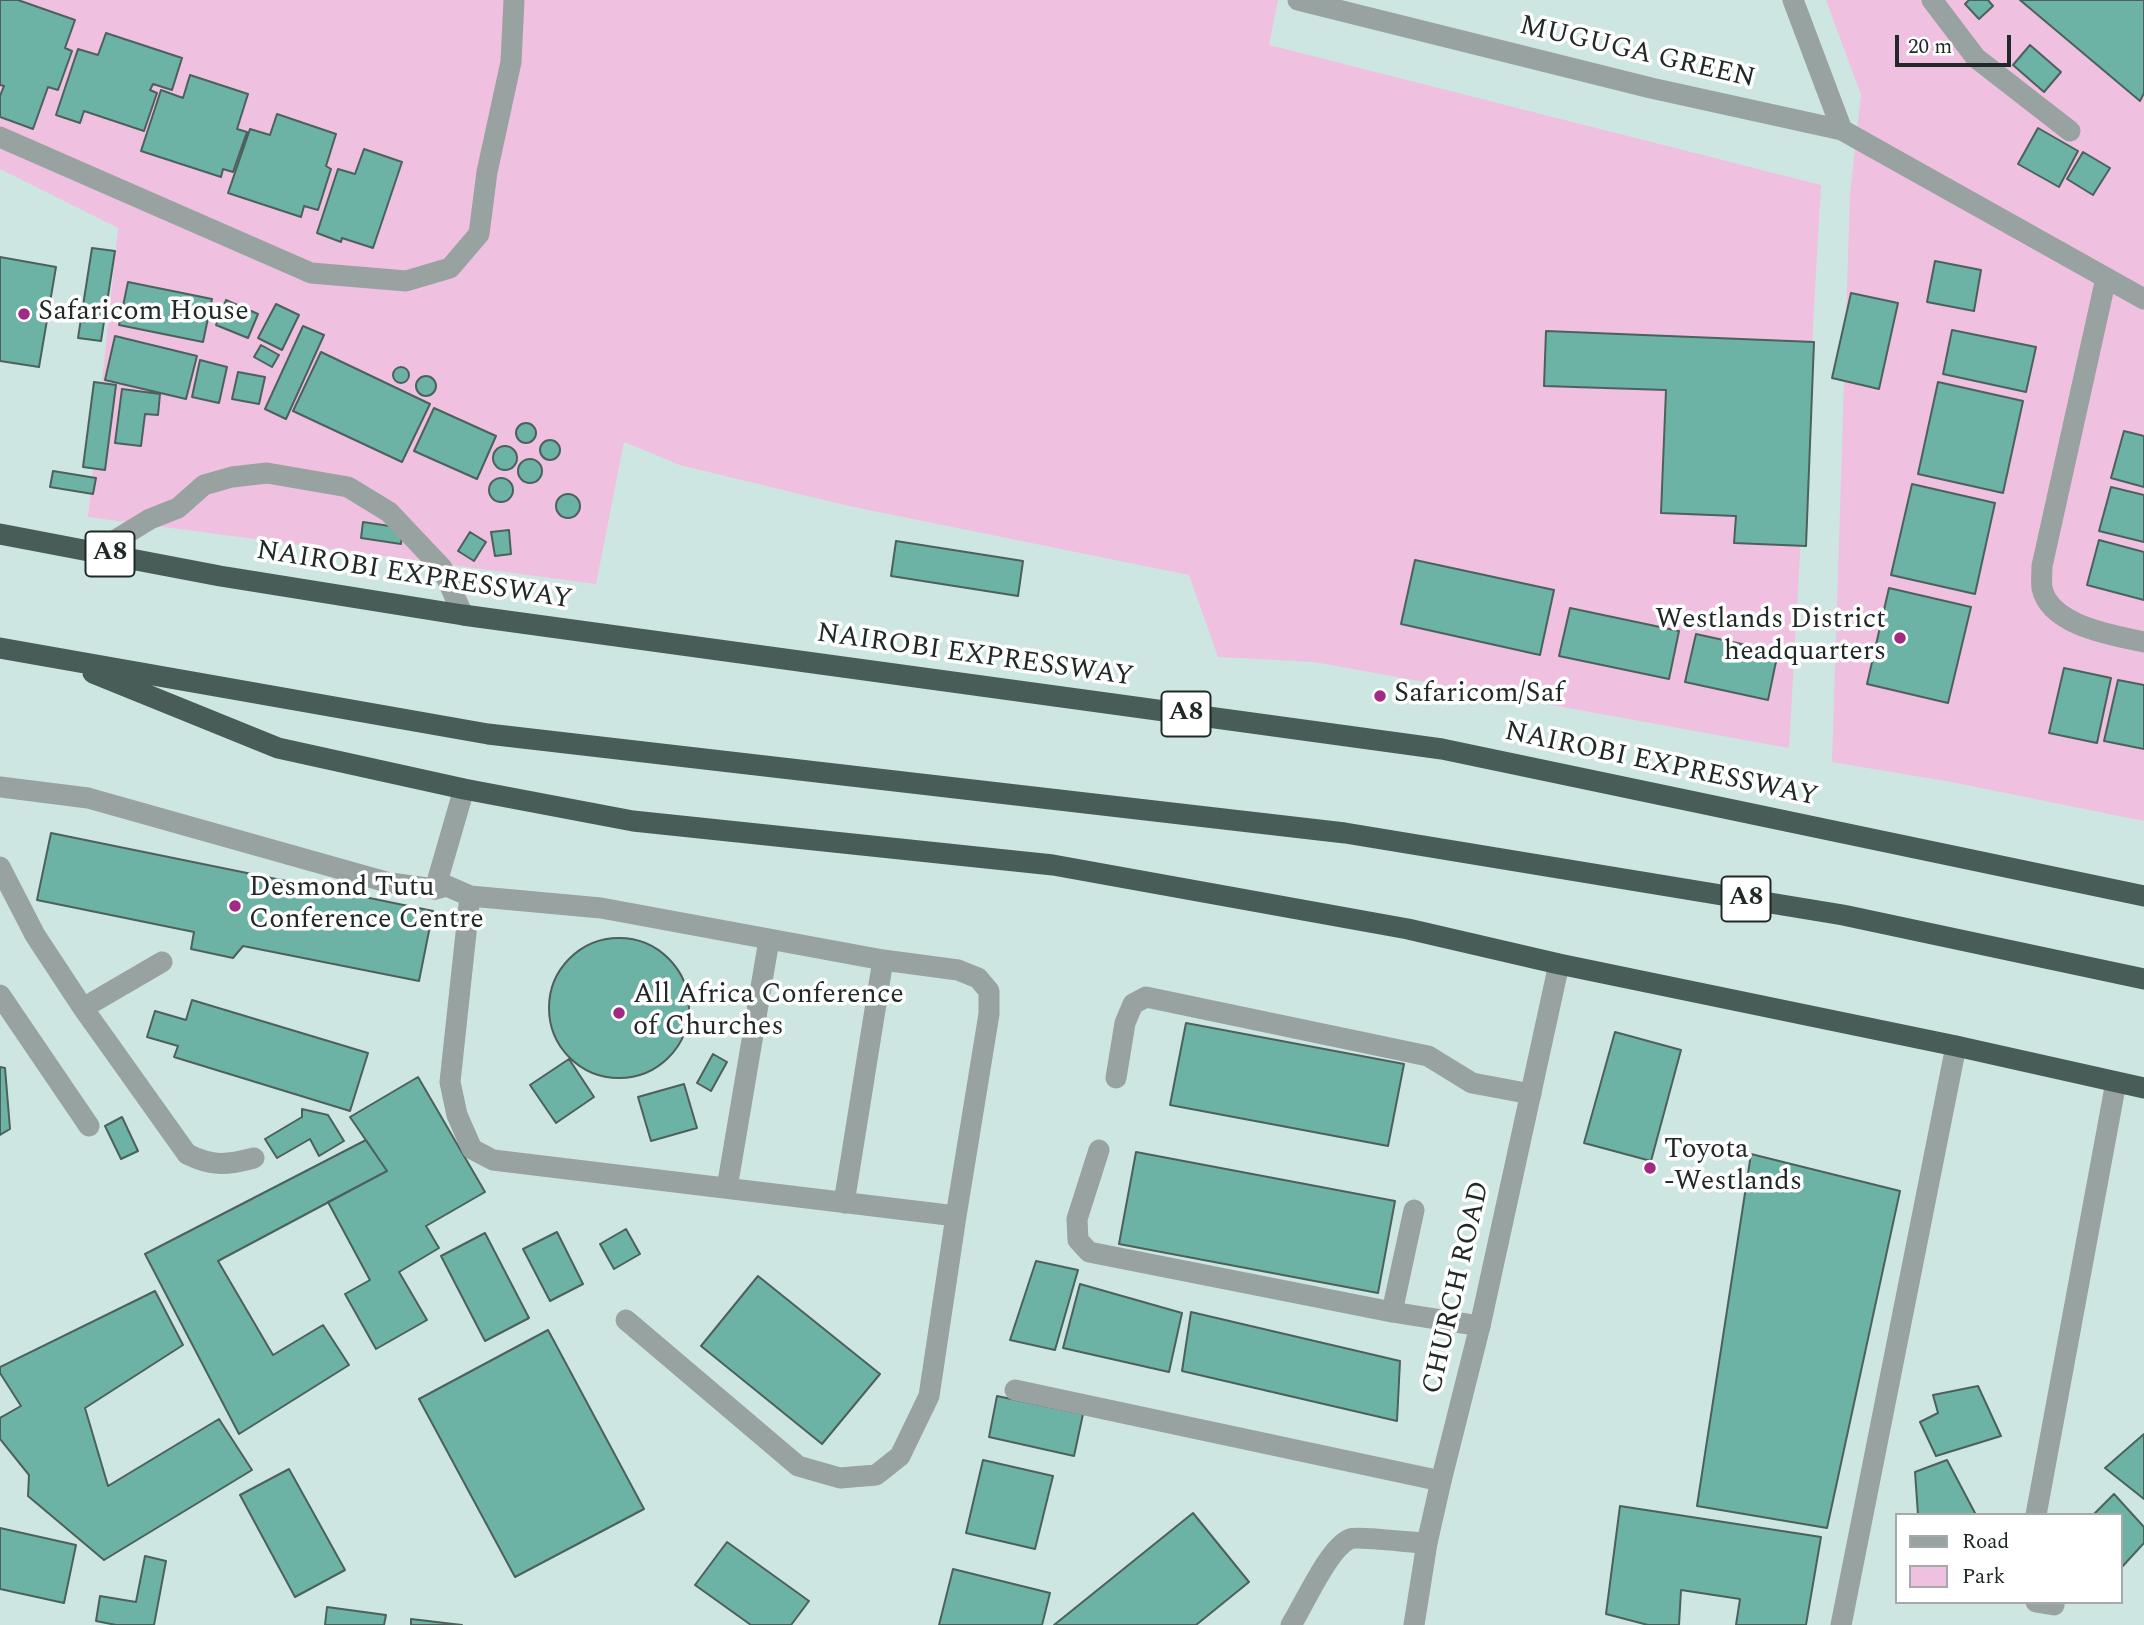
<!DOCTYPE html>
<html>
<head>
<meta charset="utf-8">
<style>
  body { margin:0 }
  #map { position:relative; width:2144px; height:1625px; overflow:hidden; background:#cee6e1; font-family:Spectral,serif }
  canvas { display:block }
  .legend { position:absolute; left:1895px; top:1513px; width:228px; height:91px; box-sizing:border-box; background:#fff; border:2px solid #a6a9a9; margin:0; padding:9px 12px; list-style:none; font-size:21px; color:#202927 }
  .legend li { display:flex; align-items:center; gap:14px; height:35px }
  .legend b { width:35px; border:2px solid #a6a9a9 }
  .scale { position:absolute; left:1895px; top:35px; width:116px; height:32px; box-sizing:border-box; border:4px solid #202927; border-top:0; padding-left:9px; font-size:21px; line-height:24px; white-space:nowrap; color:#202927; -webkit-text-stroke:5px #fff; paint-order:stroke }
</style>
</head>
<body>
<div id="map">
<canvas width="2144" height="1625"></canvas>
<ul class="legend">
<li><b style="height:9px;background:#98a2a0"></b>Road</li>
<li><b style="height:19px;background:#efc0df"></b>Park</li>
</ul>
<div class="scale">20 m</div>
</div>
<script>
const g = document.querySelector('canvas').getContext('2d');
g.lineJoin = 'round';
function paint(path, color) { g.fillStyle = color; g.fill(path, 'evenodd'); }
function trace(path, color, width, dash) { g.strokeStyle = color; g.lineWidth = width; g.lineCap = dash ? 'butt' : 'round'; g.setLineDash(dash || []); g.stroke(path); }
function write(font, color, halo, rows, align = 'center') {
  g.font = font + ' Spectral,serif'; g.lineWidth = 7; g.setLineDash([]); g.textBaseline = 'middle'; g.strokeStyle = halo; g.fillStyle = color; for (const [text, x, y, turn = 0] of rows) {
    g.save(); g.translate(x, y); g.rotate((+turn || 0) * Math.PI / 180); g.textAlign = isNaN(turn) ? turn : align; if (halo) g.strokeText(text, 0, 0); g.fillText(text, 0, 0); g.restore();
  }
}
paint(new Path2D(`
  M 0,0 L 1278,0 L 1269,45 L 1821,185 L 1789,748 L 1314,662 L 1218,657 L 1189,575 L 849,506 L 680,465 L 624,442 L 596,584 L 88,517 L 118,228 L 0,169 Z
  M 1826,0 L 2144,0 L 2144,821 L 1951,782 L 1832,762 L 1850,194 L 1861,95 Z`), '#efc0df');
const building = new Path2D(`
  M 0,0 L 18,0 L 75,20 L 65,48 L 72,51 L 58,90 L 48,87 L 33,129 L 0,117 L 0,96 L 4,86 L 0,85 Z
  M 1969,0 L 1988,0 L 1993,6 L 1979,19 L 1965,4 Z
  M 2020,0 L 2144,0 L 2144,93 L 2140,101 Z
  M 106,33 L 182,58 L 172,90 L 153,84 L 150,90 L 157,93 L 144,131 L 84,111 L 80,123 L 56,115 L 78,49 L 98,55 Z
  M 2030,45 L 2061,72 L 2044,92 L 2013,65 Z
  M 190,75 L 248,94 L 237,129 L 247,132 L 233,172 L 223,169 L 221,177 L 141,151 L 161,90 L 183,98 Z
  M 277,114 L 336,134 L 326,166 L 331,169 L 318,210 L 304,206 L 301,217 L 228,193 L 250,129 L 270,135 Z
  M 2038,128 L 2078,151 L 2059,187 L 2018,164 Z
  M 364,149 L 402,162 L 373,248 L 342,238 L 341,242 L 317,233 L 338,169 L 355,174 Z
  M 2083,152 L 2110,168 L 2093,195 L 2067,179 Z
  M 92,248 L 115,251 L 101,341 L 78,338 Z
  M 0,257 L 56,267 L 39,367 L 0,361 Z
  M 1935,261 L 1981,270 L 1974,311 L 1927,302 Z
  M 128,282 L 212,299 L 203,342 L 119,325 Z
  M 1851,293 L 1898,303 L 1879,389 L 1832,378 Z
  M 226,300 L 258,314 L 248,338 L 216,325 Z
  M 276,304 L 299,315 L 282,350 L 258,338 Z
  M 303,326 L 324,335 L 286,419 L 265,409 Z
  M 1952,330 L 2036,347 L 2026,392 L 1943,374 Z
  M 1546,331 L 1814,342 L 1806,546 L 1734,543 L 1736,516 L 1661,513 L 1666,390 L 1544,386 Z
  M 115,336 L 197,356 L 186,399 L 105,380 Z
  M 261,345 L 279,355 L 272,367 L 254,357 Z
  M 321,352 L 430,404 L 402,462 L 293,411 Z
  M 200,360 L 227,367 L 219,403 L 192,397 Z
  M393 375a8 8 0 1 1 16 0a8 8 0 1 1-16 0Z
  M 238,372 L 265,377 L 259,404 L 232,399 Z
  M416 386a10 10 0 1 1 20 0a10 10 0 1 1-20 0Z
  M 94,382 L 116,385 L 105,470 L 83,467 Z
  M 1938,382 L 2023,401 L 2003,493 L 1918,474 Z
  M 122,389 L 160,394 L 158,415 L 145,414 L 141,446 L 115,443 Z
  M 434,408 L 496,436 L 477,479 L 414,451 Z
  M516 433a10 10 0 1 1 20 0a10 10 0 1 1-20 0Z
  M 2124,431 L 2144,436 L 2144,487 L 2111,478 Z
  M540 450a10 10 0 1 1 20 0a10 10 0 1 1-20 0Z
  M493 458a12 12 0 1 1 24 0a12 12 0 1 1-24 0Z
  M518 471a12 12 0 1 1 24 0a12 12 0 1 1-24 0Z
  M 53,471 L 96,478 L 93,494 L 50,487 Z
  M489 490a12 12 0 1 1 24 0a12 12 0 1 1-24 0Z
  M 1912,484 L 1995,503 L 1975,594 L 1891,575 Z
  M 2111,487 L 2144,495 L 2144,542 L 2099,531 Z
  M556 506a12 12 0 1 1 24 0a12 12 0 1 1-24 0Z
  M 363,522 L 403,528 L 401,544 L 361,538 Z
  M 509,530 L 511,554 L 495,556 L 491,532 Z
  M 470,532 L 486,542 L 474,561 L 458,551 Z
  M 2099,540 L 2144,552 L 2144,600 L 2087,585 Z
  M 896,541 L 1023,561 L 1018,596 L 891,576 Z
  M 1415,560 L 1554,590 L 1540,655 L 1401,624 Z
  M 1889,588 L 1971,607 L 1948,703 L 1867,684 Z
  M 1570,608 L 1679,631 L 1669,679 L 1559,656 Z
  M 1696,634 L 1778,652 L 1768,700 L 1685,682 Z
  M 2064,668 L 2111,678 L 2097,743 L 2049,733 Z
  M 2118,680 L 2144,685 L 2144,749 L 2104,741 Z
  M 51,833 L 433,911 L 419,981 L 243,946 L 233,958 L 191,949 L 194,932 L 37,900 Z
  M549 1008a70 70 0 1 1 140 0a70 70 0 1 1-140 0Z
  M 192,1000 L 368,1053 L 350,1111 L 174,1057 L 178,1046 L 147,1037 L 155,1011 L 186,1020 Z
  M 1186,1023 L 1404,1064 L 1388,1146 L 1170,1105 Z
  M 1615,1032 L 1681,1050 L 1651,1161 L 1584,1143 Z
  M 713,1054 L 727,1062 L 711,1091 L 697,1083 Z
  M 569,1059 L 594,1097 L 556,1123 L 530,1085 Z
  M 0,1067 L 5,1068 L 10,1129 L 0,1135 Z
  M 418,1077 L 485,1192 L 426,1226 L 439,1248 L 399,1272 L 427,1320 L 376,1349 L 345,1294 L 370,1280 L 328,1202 L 387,1171 L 350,1117 Z
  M 684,1084 L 697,1128 L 651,1141 L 638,1097 Z
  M 302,1109 L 328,1115 L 344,1141 L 319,1156 L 310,1139 L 277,1158 L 265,1139 L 302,1117 Z
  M 122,1117 L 138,1151 L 121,1159 L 105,1126 Z
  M 366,1140 L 387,1171 L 218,1261 L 273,1355 L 323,1325 L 349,1365 L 239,1434 L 145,1254 Z
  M 1136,1152 L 1395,1201 L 1378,1293 L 1119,1244 Z
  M 1751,1154 L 1900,1191 L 1827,1528 L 1697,1506 Z
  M 626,1229 L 640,1254 L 614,1269 L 600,1244 Z
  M 557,1232 L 583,1284 L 550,1301 L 523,1249 Z
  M 485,1233 L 529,1318 L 485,1341 L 441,1256 Z
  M 1036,1261 L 1078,1270 L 1055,1350 L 1010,1340 Z
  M 758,1276 L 880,1374 L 822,1444 L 701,1346 Z
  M 1080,1284 L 1182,1313 L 1169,1372 L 1063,1348 Z
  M 155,1291 L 183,1345 L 85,1408 L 108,1486 L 219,1419 L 252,1470 L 104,1560 L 28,1496 L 29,1475 L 0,1439 L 0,1418 L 21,1406 L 0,1373 L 0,1367 Z
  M 1191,1312 L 1400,1361 L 1397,1421 L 1182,1371 Z
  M 548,1330 L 644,1509 L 515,1577 L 419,1399 Z
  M 1978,1386 L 2001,1436 L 1936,1456 L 1920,1422 L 1938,1413 L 1933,1395 Z
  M 997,1396 L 1083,1414 L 1074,1456 L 989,1437 Z
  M 2144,1434 L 2144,1499 L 2105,1468 Z
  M 983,1460 L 1053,1476 L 1035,1549 L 966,1533 Z
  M 1947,1460 L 1976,1515 L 1918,1515 L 1915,1472 Z
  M 289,1469 L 345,1570 L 295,1597 L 240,1495 Z
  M 2114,1494 L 2144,1527 L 2144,1543 L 2121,1568 L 2121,1515 L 2093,1515 Z
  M 1620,1506 L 1821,1537 L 1806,1625 L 1736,1625 L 1740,1599 L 1681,1590 L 1679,1625 L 1648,1625 L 1606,1614 Z
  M 1193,1513 L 1249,1582 L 1196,1625 L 1054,1625 Z
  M 0,1528 L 76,1545 L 64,1603 L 0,1589 Z
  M 727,1542 L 809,1601 L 791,1625 L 751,1625 L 695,1585 Z
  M 145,1556 L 166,1561 L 154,1625 L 116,1625 L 96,1621 L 100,1596 L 136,1602 Z
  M 953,1569 L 1050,1593 L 1042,1625 L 939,1625 Z
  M 327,1607 L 386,1615 L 384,1625 L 325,1625 Z
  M 411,1619 L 462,1625 L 411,1625 Z`);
paint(building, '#6db3a5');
trace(building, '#4c615c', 2);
trace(new Path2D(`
  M 1932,0 L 1976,58 L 2070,131
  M 96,552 L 150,519 L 178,508 L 204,485 L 232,477 L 267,473 L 348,487 L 389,512 L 442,568 L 463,615
  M 0,867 L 35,935 L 83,1008 L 162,962
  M 435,889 L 447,886 L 470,896 L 601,908 L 883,960 L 958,970 L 978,978 L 989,991 L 989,1014 L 956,1216 L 929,1396 L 900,1456 L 876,1475 L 840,1478 L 798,1466 L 626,1320
  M 470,896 L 450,1082 L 457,1115 L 472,1149 L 493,1160 L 956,1216
  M 0,995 L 89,1126
  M 83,1008 L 187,1154 C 213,1167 227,1165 254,1158
  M 1116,1078 L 1125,1023 L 1133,1004 L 1146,997 L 1428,1056 L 1472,1083 L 1531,1094
  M 1099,1150 L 1077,1219 L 1078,1240 L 1089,1252 L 1392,1312 L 1480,1326
  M 727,1188 L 769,940
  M 844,1203 L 883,960
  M 1392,1312 L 1414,1210
  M 1015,1390 L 1441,1481
  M 2036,1515 L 2116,1082
  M 2036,1602 L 2054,1605
  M 1291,1625 C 1304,1605 1329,1547 1350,1539 C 1358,1536 1415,1543 1427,1543
  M 1841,1625 L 1956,1046`), '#98a2a0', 21);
trace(new Path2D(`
  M 1298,0 L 1651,88 L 1842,130 L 2144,299
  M 1793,0 L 1842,130
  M 0,137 L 311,273 L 406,281 L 450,268 L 479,234 L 487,172 L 511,62 L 514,0
  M 2106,278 L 2042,566 C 2042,573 2041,581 2042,588 C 2050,626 2113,635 2144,642
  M 0,787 L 88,798 L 390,883 L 435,889 L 464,789
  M 1414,1625 L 1427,1543 L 1441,1481 L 1480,1326 L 1559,964`), '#98a2a0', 21);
trace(new Path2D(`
  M 0,534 L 220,576 L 463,615 L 1442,749 L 2144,896
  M 0,648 L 488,734 L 1345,833 L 1843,915 L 2144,979
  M 93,673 L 278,748 L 464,789 L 633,821 L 1053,865 L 1408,929 L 1559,964 L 1956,1046 L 2144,1088`), '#485d58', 21);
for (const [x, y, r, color] of [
  [24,314,7,"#a02a84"],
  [1900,638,7,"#a02a84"],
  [1380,696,7,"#a02a84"],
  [235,906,7,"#a02a84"],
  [619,1013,7,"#a02a84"],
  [1650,1168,7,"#a02a84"]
]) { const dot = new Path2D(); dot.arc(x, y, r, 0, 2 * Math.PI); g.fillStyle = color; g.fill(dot); trace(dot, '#fff', 2.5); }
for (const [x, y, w] of [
  [110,554,49],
  [1186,714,49],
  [1746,899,49]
]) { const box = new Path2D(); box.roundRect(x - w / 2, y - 22.5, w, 45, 5); g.fillStyle = '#fff'; g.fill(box); trace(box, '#202927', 2); }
write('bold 26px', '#202927', null, [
  ["A8",110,554],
  ["A8",1186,714],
  ["A8",1746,899]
]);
write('28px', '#202927', '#fff', [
  ["MUGUGA GREEN",1637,54,13],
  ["NAIROBI EXPRESSWAY",414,577,9],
  ["NAIROBI EXPRESSWAY",975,657,8],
  ["NAIROBI EXPRESSWAY",1661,766,12],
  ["CHURCH ROAD",1458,1288,-77]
]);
write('28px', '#202927', '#fff', [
  ["Safaricom House",38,314],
  ["Westlands District",1886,622,"right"],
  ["headquarters",1886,654,"right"],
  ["Safaricom/Saf",1394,696],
  ["Desmond Tutu",249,890],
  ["Conference Centre",249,922],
  ["All Africa Conference",633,997],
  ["of Churches",633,1029],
  ["Toyota",1664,1152],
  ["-Westlands",1664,1184]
], 'left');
</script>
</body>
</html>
